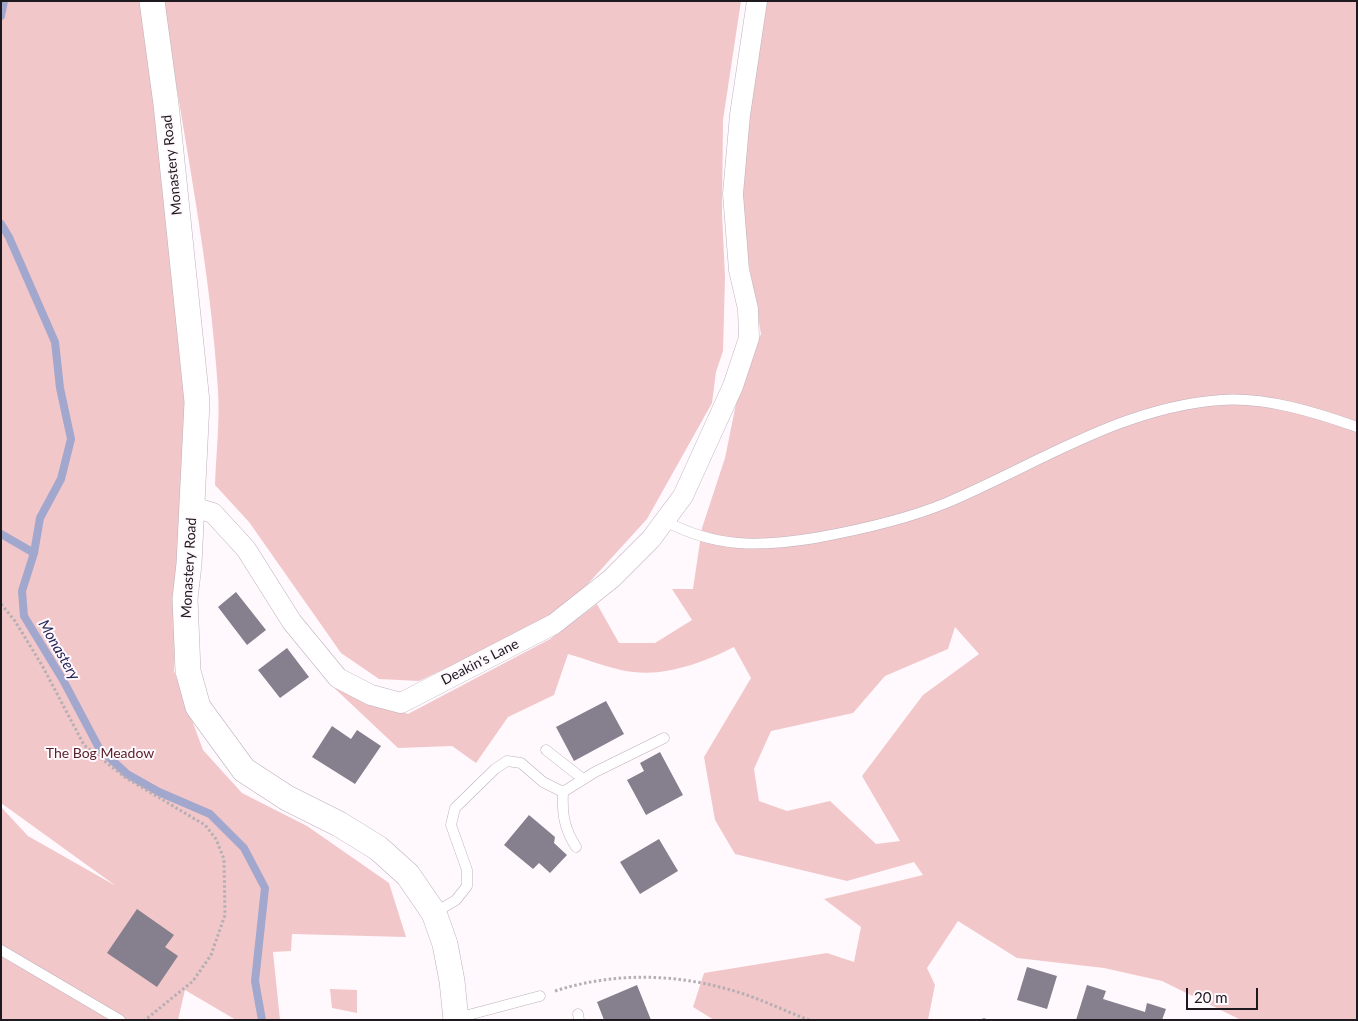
<!DOCTYPE html>
<html>
<head>
<meta charset="utf-8">
<style>
  body { margin:0 }
  #map { position:relative; width:1358px; height:1021px; overflow:hidden; background:#fff9fe; font-family:Lato,sans-serif }
  canvas { display:block }
  .frame { position:absolute; inset:0; border:2px solid #1e191e; pointer-events:none }
  .scale { position:absolute; left:1186px; top:988px; width:72px; height:22px; box-sizing:border-box; border:2px solid #1e191e; border-top:0; padding-left:6px; font-size:15px; line-height:18px; white-space:nowrap; color:#1e191e; -webkit-text-stroke:4px #fff9fe; paint-order:stroke }
</style>
</head>
<body>
<div id="map">
<canvas width="1358" height="1021"></canvas>
<div class="frame"></div>
<div class="scale">20 m</div>
</div>
<script>
const g = document.querySelector('canvas').getContext('2d');
g.lineJoin = 'round';
function paint(path, color) { g.fillStyle = color; g.fill(path, 'evenodd'); }
function trace(path, color, width, dash) { g.strokeStyle = color; g.lineWidth = width; g.lineCap = dash ? 'butt' : 'round'; g.setLineDash(dash || []); g.stroke(path); }
function write(font, color, halo, rows, align = 'center') {
  g.font = font + ' Lato,sans-serif'; g.lineWidth = 4; g.setLineDash([]); g.textBaseline = 'middle'; g.strokeStyle = halo; g.fillStyle = color; for (const [text, x, y, turn = 0] of rows) {
    g.save(); g.translate(x, y); g.rotate((+turn || 0) * Math.PI / 180); g.textAlign = isNaN(turn) ? turn : align; if (halo) g.strokeText(text, 0, 0); g.fillText(text, 0, 0); g.restore();
  }
}
paint(new Path2D(`
  M 1,1 L 145,1 L 189,408 L 174,671 L 203,750 L 242,793 L 307,826 L 389,883 L 406,937 L 292,934 L 291,951 L 273,952 L 280,1020 L 236,1020 L 185,990 L 178,1020 L 1,1020 L 1,807 L 28,836 L 116,886 L 1,803 Z
  M 163,1 L 741,1 L 723,120 L 722,213 L 725,277 L 723,351 L 716,372 L 712,403 L 647,519 L 575,598 L 535,626 L 419,681 L 379,679 L 341,653 L 249,522 L 215,485 C 216,454 220,422 218,391 C 210,260 182,131 163,1 Z
  M 766,1 L 1357,1 L 1357,1020 L 1241,1020 L 1162,981 L 1104,968 L 1017,958 L 958,921 L 927,968 L 935,985 L 928,1020 L 714,1020 L 693,1007 L 704,973 L 827,953 L 854,962 L 861,927 L 824,899 L 923,875 L 914,862 L 847,881 L 735,854 L 715,820 L 704,757 L 751,678 L 734,647 C 700,664 660,679 621,670 C 603,666 586,659 568,654 L 554,695 L 508,717 L 476,763 L 452,746 L 398,748 L 330,684 L 408,714 L 550,639 L 597,604 L 619,643 L 655,643 L 692,620 L 672,589 L 693,589 L 702,528 L 725,458 L 741,379 L 761,334 L 746,248 L 741,190 L 747,108 ZM 955,627 L 979,654 L 923,695 L 862,776 L 900,841 L 876,844 L 830,801 L 787,811 L 759,801 L 754,769 L 771,731 L 853,713 L 885,676 L 948,649 Z
  M 330,989 L 357,990 L 357,1013 L 332,1008 Z`), '#f2c7c9');
trace(new Path2D(`
  M 1,16 L 4,1
  M 1,224 L 9,237 L 55,342 L 60,388 L 71,439 L 61,479 L 40,518 L 34,553 L 22,591 L 24,616 L 63,680 L 99,748 L 127,774 L 159,792 L 210,814 L 244,848 L 265,888 L 255,981 L 262,1020
  M 1,534 L 34,553`), '#a2a7ce', 8);
paint(new Path2D(`
  M 236,592 L 266,630 L 247,645 L 218,607 Z
  M 287,648 L 309,677 L 280,698 L 258,670 Z
  M 606,701 L 624,734 L 574,761 L 556,727 Z
  M 332,726 L 351,739 L 357,730 L 381,746 L 355,784 L 312,757 Z
  M 660,752 L 683,795 L 646,815 L 627,780 L 644,771 L 640,763 Z
  M 529,815 L 555,837 L 554,843 L 567,855 L 550,873 L 539,863 L 533,869 L 504,845 Z
  M 659,839 L 678,871 L 640,894 L 620,862 Z
  M 137,909 L 174,935 L 165,947 L 178,956 L 157,987 L 107,953 Z
  M 1027,967 L 1057,976 L 1047,1009 L 1017,1000 Z
  M 637,985 L 651,1020 L 604,1020 L 597,1002 Z
  M 1087,985 L 1106,991 L 1103,999 L 1145,1012 L 1147,1003 L 1166,1009 L 1162,1020 L 1076,1020 Z`), '#857f8e');
const service = new Path2D(`
  M 665,521 C 716,548 759,547 815,538 C 859,530 905,520 946,503 C 1036,465 1121,407 1221,400 C 1266,397 1315,412 1357,427
  M 546,750 L 583,779
  M 563,792 C 562,814 564,828 576,847
  M 434,913 L 456,900 L 467,886 L 467,870 L 451,825 L 455,808 L 495,769 L 507,761 L 521,763 L 543,782 L 563,792 L 595,772 L 664,738
  M 1,950 L 120,1020
  M 578,1014 L 579,1020
  M 457,1018 L 540,996`);
const minor = new Path2D(`
  M 193,507 L 213,513 L 246,549 L 292,622 L 338,678 L 371,695 L 401,703 L 554,624 L 611,579 L 651,539 L 683,496 L 733,386 L 749,338 L 748,309 L 739,270 L 733,194 L 740,115 L 757,1`);
const tertiary = new Path2D(`
  M 152,1 L 166,104 L 197,402 L 189,564 L 185,599 L 188,671 L 198,707 L 244,770 L 287,798 L 339,824 L 378,848 L 408,875 L 434,913 L 445,944 L 452,981 L 456,1020`);
trace(service, '#bdafbc', 11);
trace(minor, '#bdafbc', 21);
trace(tertiary, '#bdafbc', 26);
trace(new Path2D(`
  M 1,604 L 15,621 L 43,667 L 84,745 L 126,778 L 205,825 L 216,839 L 224,859 L 225,915 L 211,955 L 193,981 L 145,1020
  M 555,991 C 611,973 670,973 727,989 C 755,996 782,1010 809,1020
  M 984,1018 L 984,1020`), '#b5afb4', 3, [2.5, 2.5]);
trace(service, '#fff', 10);
trace(minor, '#fff', 20);
trace(tertiary, '#fff', 25);
write('14px', '#1e191e', '#fff9fe', [
  ["Monastery Road",172,165,-96],
  ["Monastery Road",189,568,-87],
  ["Deakin's Lane",480,662,-27]
]);
write('14px', '#591f27', '#fff9fe', [
  ["The Bog Meadow",100,753]
]);
write('italic 15px', '#252556', '#fff9fe', [
  ["Monastery",59,650,60]
]);
</script>
</body>
</html>
